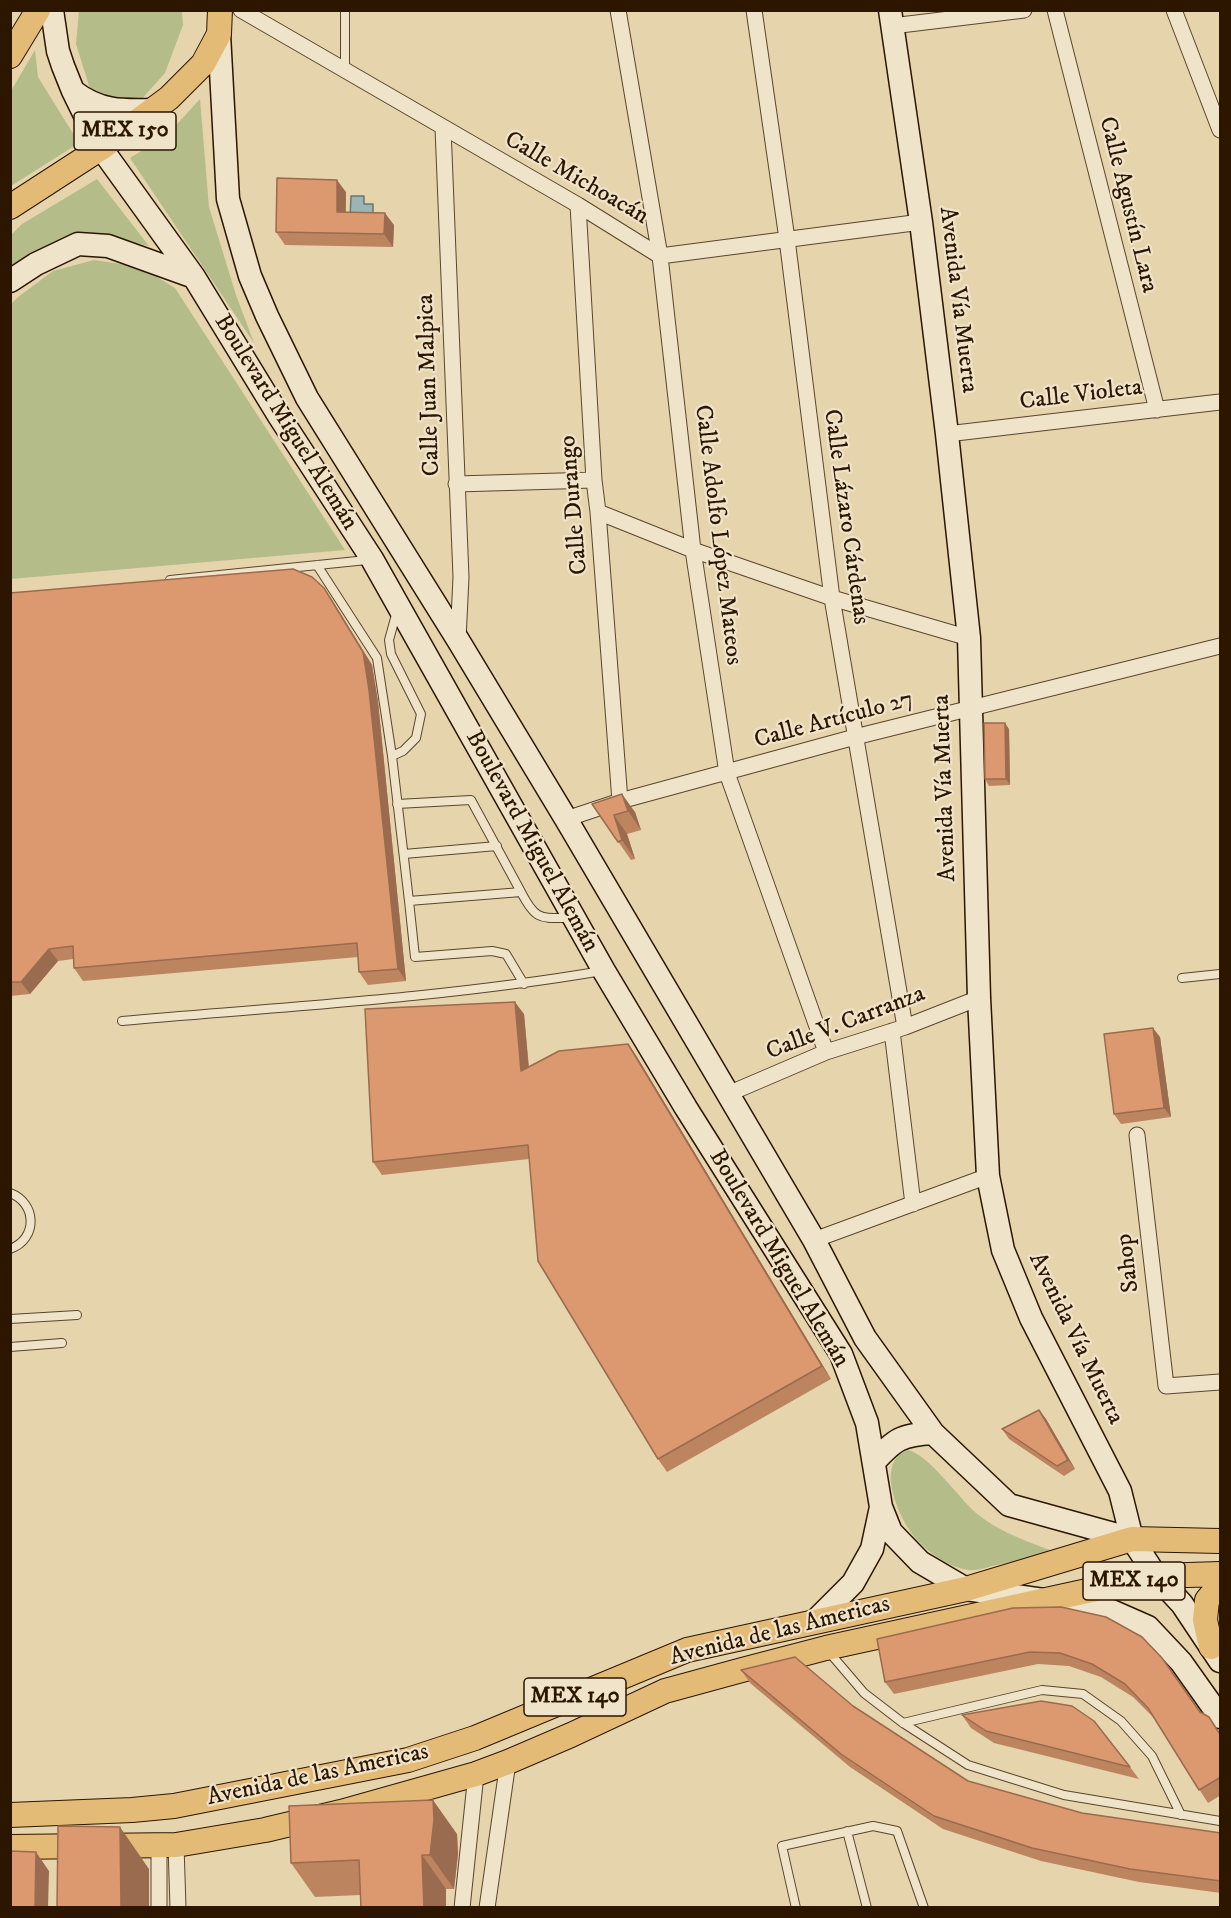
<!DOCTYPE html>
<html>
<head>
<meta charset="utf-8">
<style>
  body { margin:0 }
  #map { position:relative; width:1231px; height:1918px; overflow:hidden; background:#e6d4ad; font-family:"IM FELL DW Pica",serif }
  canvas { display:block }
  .frame { position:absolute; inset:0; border:12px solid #2c1600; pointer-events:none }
</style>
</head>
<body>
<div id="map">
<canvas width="1231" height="1918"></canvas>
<div class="frame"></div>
</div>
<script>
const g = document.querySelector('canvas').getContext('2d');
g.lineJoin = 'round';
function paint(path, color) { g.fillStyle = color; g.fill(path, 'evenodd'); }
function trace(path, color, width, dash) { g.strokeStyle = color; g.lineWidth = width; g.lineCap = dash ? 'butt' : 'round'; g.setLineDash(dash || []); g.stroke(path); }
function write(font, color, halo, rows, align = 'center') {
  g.font = font + ' "IM FELL DW Pica",serif'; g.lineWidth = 4.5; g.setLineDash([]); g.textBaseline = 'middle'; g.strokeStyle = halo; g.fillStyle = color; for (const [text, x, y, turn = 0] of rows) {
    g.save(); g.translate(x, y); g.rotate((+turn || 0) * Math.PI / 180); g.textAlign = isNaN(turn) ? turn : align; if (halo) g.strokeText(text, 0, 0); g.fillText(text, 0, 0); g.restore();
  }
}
paint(new Path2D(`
  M 79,11 L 182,11 L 183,25 L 165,73 L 141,100 L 115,103 L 90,89 L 76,44 Z
  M 35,50 L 38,77 L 79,143 L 11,186 L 11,91 Z
  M 200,99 L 209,207 L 236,295 L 254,343 L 130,158 L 167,135 Z
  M 97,179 L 149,246 L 96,235 L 11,268 L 10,236 L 22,224 Z
  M 94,260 L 141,267 L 175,288 L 345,550 L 11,579 L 10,305 L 18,297 L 53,271 Z
  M 908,1450 C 929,1455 958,1497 976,1513 C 996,1530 1025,1541 1050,1550 L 1050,1554 C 1031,1558 1011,1562 992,1566 C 985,1568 976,1571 969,1570 C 951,1568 930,1554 918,1541 C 901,1524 872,1462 908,1450 Z`), '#b4bd8a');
const water = new Path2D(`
  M 351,196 L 364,196 L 364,204 L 373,204 L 373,219 L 350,219 Z`);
paint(water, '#9bb5b5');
trace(water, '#6f756d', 1.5);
const lane = new Path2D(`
  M 345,10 L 345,70
  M 317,565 L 377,658 L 392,756 L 409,901 L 521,892 C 536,921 540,918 571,918
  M 170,580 L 367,560
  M 392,756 L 403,751 L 416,738 L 421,714 L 391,654 L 389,640 L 397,611
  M 397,804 L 471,800 L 521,892
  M 404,854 L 497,846
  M 409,901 L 415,957 L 492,951 L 506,954 L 524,984
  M 1182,978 L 1220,974
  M 122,1021 C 282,1007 443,998 602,971
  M 10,1193 C 37,1203 38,1239 10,1249
  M 10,1319 L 77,1315
  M 10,1347 L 62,1343
  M 829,1652 L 864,1693 L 903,1723 L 968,1765 L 1064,1795 L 1220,1821
  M 903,1723 L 1042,1690 L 1083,1694 L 1121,1721 L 1152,1756 L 1181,1815
  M 847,1831 L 867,1908
  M 796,1908 L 782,1846 L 873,1826 L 897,1831 L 924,1908`);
const street = new Path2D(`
  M 241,10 L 578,205 L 660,256 L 921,222
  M 618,10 L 660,256 L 693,550 L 727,773 L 826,1052
  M 754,10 L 787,239 L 832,598 L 905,1027
  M 1055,10 L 1157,410
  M 1174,10 L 1220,130
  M 892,26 L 1024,10
  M 443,128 L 461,577 L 458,640
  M 578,205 L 594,480 L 598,512 L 620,801
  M 947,434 L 1220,402
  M 456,484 L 594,480
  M 598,512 L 693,550 L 832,598 L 969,638
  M 566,819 L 620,801 L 855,737 L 1220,646
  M 892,1031 L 913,1204
  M 728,1094 L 826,1052 L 905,1027 L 979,998
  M 1137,1135 L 1166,1386 L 1220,1382
  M 814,1240 L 988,1176
  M 176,1845 L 178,1908
  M 159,1908 L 159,1845
  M 462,1908 L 476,1774
  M 487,1908 L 508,1762`);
const secondary = new Path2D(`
  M 52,10 L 58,51 L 63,66 L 73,91 L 101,148 L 194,277 L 279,416 L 372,559 L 604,971 L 686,1108 L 841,1354 L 867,1423 L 881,1507 L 891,1532 L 920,1562 L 966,1589 L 1107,1609 L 1148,1627 L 1181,1662 L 1220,1717
  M 890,10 L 921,222 L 947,434 L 969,638 L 979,998 L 988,1176 L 1003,1250 L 1031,1318 L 1120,1491 L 1132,1539
  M 219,34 L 228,199 L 250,276 L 267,316 L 307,398 L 458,640 L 566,819 L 814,1240 L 865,1338 L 933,1433 L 1009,1505 L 1132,1539 L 1156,1576 L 1182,1604 L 1220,1661
  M 73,91 C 100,112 122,111 155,110
  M 10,281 L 36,264 L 78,244 L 108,246 L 194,277
  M 874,1462 C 895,1439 901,1435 933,1433
  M 816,1620 L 853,1583 L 872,1549 L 881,1507`);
const primary = new Path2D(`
  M 10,56 L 38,10
  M 10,207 L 101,148 L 169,98 L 203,64 L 219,34 L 220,10
  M 1211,1647 L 1205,1620 L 1207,1600 L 1220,1585
  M 10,1815 L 132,1810 L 174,1806 L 408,1760 L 475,1738 L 687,1650 L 966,1589 L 1132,1539 L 1220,1541
  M 10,1847 L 176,1845 L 265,1830 L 341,1812 L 476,1774 L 508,1762 L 571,1735 L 665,1691 L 742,1670 L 826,1648 L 1156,1576 L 1220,1574`);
trace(lane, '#5a462b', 10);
trace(street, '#5a462b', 17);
trace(secondary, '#2c1600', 25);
trace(primary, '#2c1600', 26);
trace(lane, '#efe3ca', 8);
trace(street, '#efe3ca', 15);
trace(secondary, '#efe3ca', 22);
trace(primary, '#e3ba76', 24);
paint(new Path2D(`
  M 346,192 L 346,212 L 394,225 L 393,247 L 285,245 L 276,232 Z
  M 324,588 L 332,600 L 372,665 L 378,702 L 406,981 L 368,985 L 359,972 L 358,957 L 83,981 L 74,968 L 73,959 L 58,961 L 30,994 L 10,996 L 10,593 Z
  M 1009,729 L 1010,785 L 989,786 L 985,779 Z
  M 592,804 L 635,812 L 641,830 L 627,834 L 635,859 L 631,860 Z
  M 524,1014 L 529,1067 L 628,1044 L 637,1057 L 831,1379 L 667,1472 L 658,1459 L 529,1159 L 382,1175 L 373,1162 Z
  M 1160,1037 L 1171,1117 L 1121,1124 L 1114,1114 Z
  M 1039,1410 L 1046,1419 L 1075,1469 L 1064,1476 L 1009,1439 L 1002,1429 Z
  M 1013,1608 L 1200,1712 L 1218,1730 L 1221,1734 L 1221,1795 L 1208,1803 L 1154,1718 L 1133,1697 L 1101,1677 L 1069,1666 L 1038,1664 L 894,1694 L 885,1682 Z
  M 741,1670 L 853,1706 L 968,1781 L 1082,1813 L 1221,1833 L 1221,1893 L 1139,1882 L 1041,1861 L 943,1829 L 850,1767 L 750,1683 Z
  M 962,1715 L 1130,1767 L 1139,1779 L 994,1743 L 971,1728 Z
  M 457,1834 L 458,1854 L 454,1889 L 446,1889 L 446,1908 L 361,1908 L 360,1895 L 315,1897 L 291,1863 Z`), '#bd8460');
paint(new Path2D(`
  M 337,180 L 346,192 L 345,224 L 337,212 Z
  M 385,213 L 394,225 L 393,247 L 384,234 Z
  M 324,588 L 332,600 L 372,665 L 378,702 L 406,981 L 398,969 Z
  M 1005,723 L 1009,729 L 1010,785 L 1006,779 Z
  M 622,794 L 635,812 L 641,830 L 628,811 Z
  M 614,815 L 627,834 L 635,859 L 622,840 Z
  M 49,949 L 58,961 L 30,994 L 21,982 Z
  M 515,1002 L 524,1014 L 530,1084 L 521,1071 Z
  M 1153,1028 L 1160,1037 L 1171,1117 L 1164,1108 Z
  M 628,1044 L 637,1057 L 831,1379 L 822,1366 Z
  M 1039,1410 L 1046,1419 L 1075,1469 L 1068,1460 Z
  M 433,1800 L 457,1834 L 458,1854 L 454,1889 L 430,1855 Z
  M 120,1827 L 149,1869 L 149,1908 L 121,1908 Z
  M 36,1852 L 49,1871 L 48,1908 L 35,1908 Z
  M 422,1855 L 446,1889 L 446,1908 L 424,1908 Z`), '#9a6b4e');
const building = new Path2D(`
  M 277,178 L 337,180 L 337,212 L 385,213 L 384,234 L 276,232 Z
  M 293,569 L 312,577 L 324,588 L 363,652 L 369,690 L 398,969 L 359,972 L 357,943 L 74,968 L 73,946 L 49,949 L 21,982 L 10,982 L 10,593 Z
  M 984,723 L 1005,723 L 1006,779 L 985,779 Z
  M 622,794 L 628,811 L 614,815 L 622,840 L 618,842 L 592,804 Z
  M 515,1002 L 521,1071 L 559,1051 L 628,1044 L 822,1366 L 658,1459 L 538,1261 L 528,1145 L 373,1162 L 365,1009 Z
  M 1153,1028 L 1164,1108 L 1114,1114 L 1104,1034 Z
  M 1039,1410 L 1068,1460 L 1057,1466 L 1002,1429 Z
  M 1061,1607 L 1106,1617 L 1142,1637 L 1162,1658 L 1200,1712 L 1209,1717 L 1221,1736 L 1221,1777 L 1199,1790 L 1148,1708 L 1125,1684 L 1092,1664 L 1060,1653 L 1030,1652 L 885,1682 L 877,1639 L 1013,1608 Z
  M 795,1657 L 853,1706 L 968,1781 L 1082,1813 L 1221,1833 L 1221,1881 L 1130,1869 L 1032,1848 L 934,1816 L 841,1754 L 741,1670 Z
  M 1041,1701 L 1072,1706 L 1094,1721 L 1130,1767 L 986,1731 L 962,1715 Z
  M 433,1800 L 434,1820 L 430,1855 L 422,1855 L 424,1908 L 361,1908 L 359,1860 L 291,1863 L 289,1806 Z
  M 58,1826 L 120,1827 L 121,1908 L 57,1908 Z
  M 10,1851 L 36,1852 L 35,1908 L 10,1908 Z`);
paint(building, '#dc9970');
trace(building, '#9a6b4e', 1.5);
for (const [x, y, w] of [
  [125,131,102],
  [1134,1581,102],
  [575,1697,102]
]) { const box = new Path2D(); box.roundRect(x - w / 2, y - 19, w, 38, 4.5); g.fillStyle = '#efe3ca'; g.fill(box); trace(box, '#2c1600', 1.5); }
write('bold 22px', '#2c1600', null, [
  ["MEX 150",125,131],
  ["MEX 140",1134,1581],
  ["MEX 140",575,1697]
]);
write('24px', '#2c1600', '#efe3ca', [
  ["Calle Michoacán",576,179,30],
  ["Calle Agustín Lara",1127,205,76],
  ["Avenida Vía Muerta",957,300,83],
  ["Calle Juan Malpica",430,385,-92],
  ["Calle Violeta",1081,396,-7],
  ["Boulevard Miguel Alemán",285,423,58],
  ["Calle Durango",575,505,-95],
  ["Calle Lázaro Cárdenas",845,517,82],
  ["Calle Adolfo López Mateos",717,535,83],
  ["Calle Artículo 27",834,721,-15],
  ["Avenida Vía Muerta",946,788,-92],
  ["Boulevard Miguel Alemán",531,842,61],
  ["Calle V. Carranza",846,1024,-21],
  ["Boulevard Miguel Alemán",778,1259,59],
  ["Sahop",1129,1263,-97],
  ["Avenida Vía Muerta",1075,1339,64],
  ["Avenida de las Americas",780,1632,-14],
  ["Avenida de las Americas",318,1776,-12]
]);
</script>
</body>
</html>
